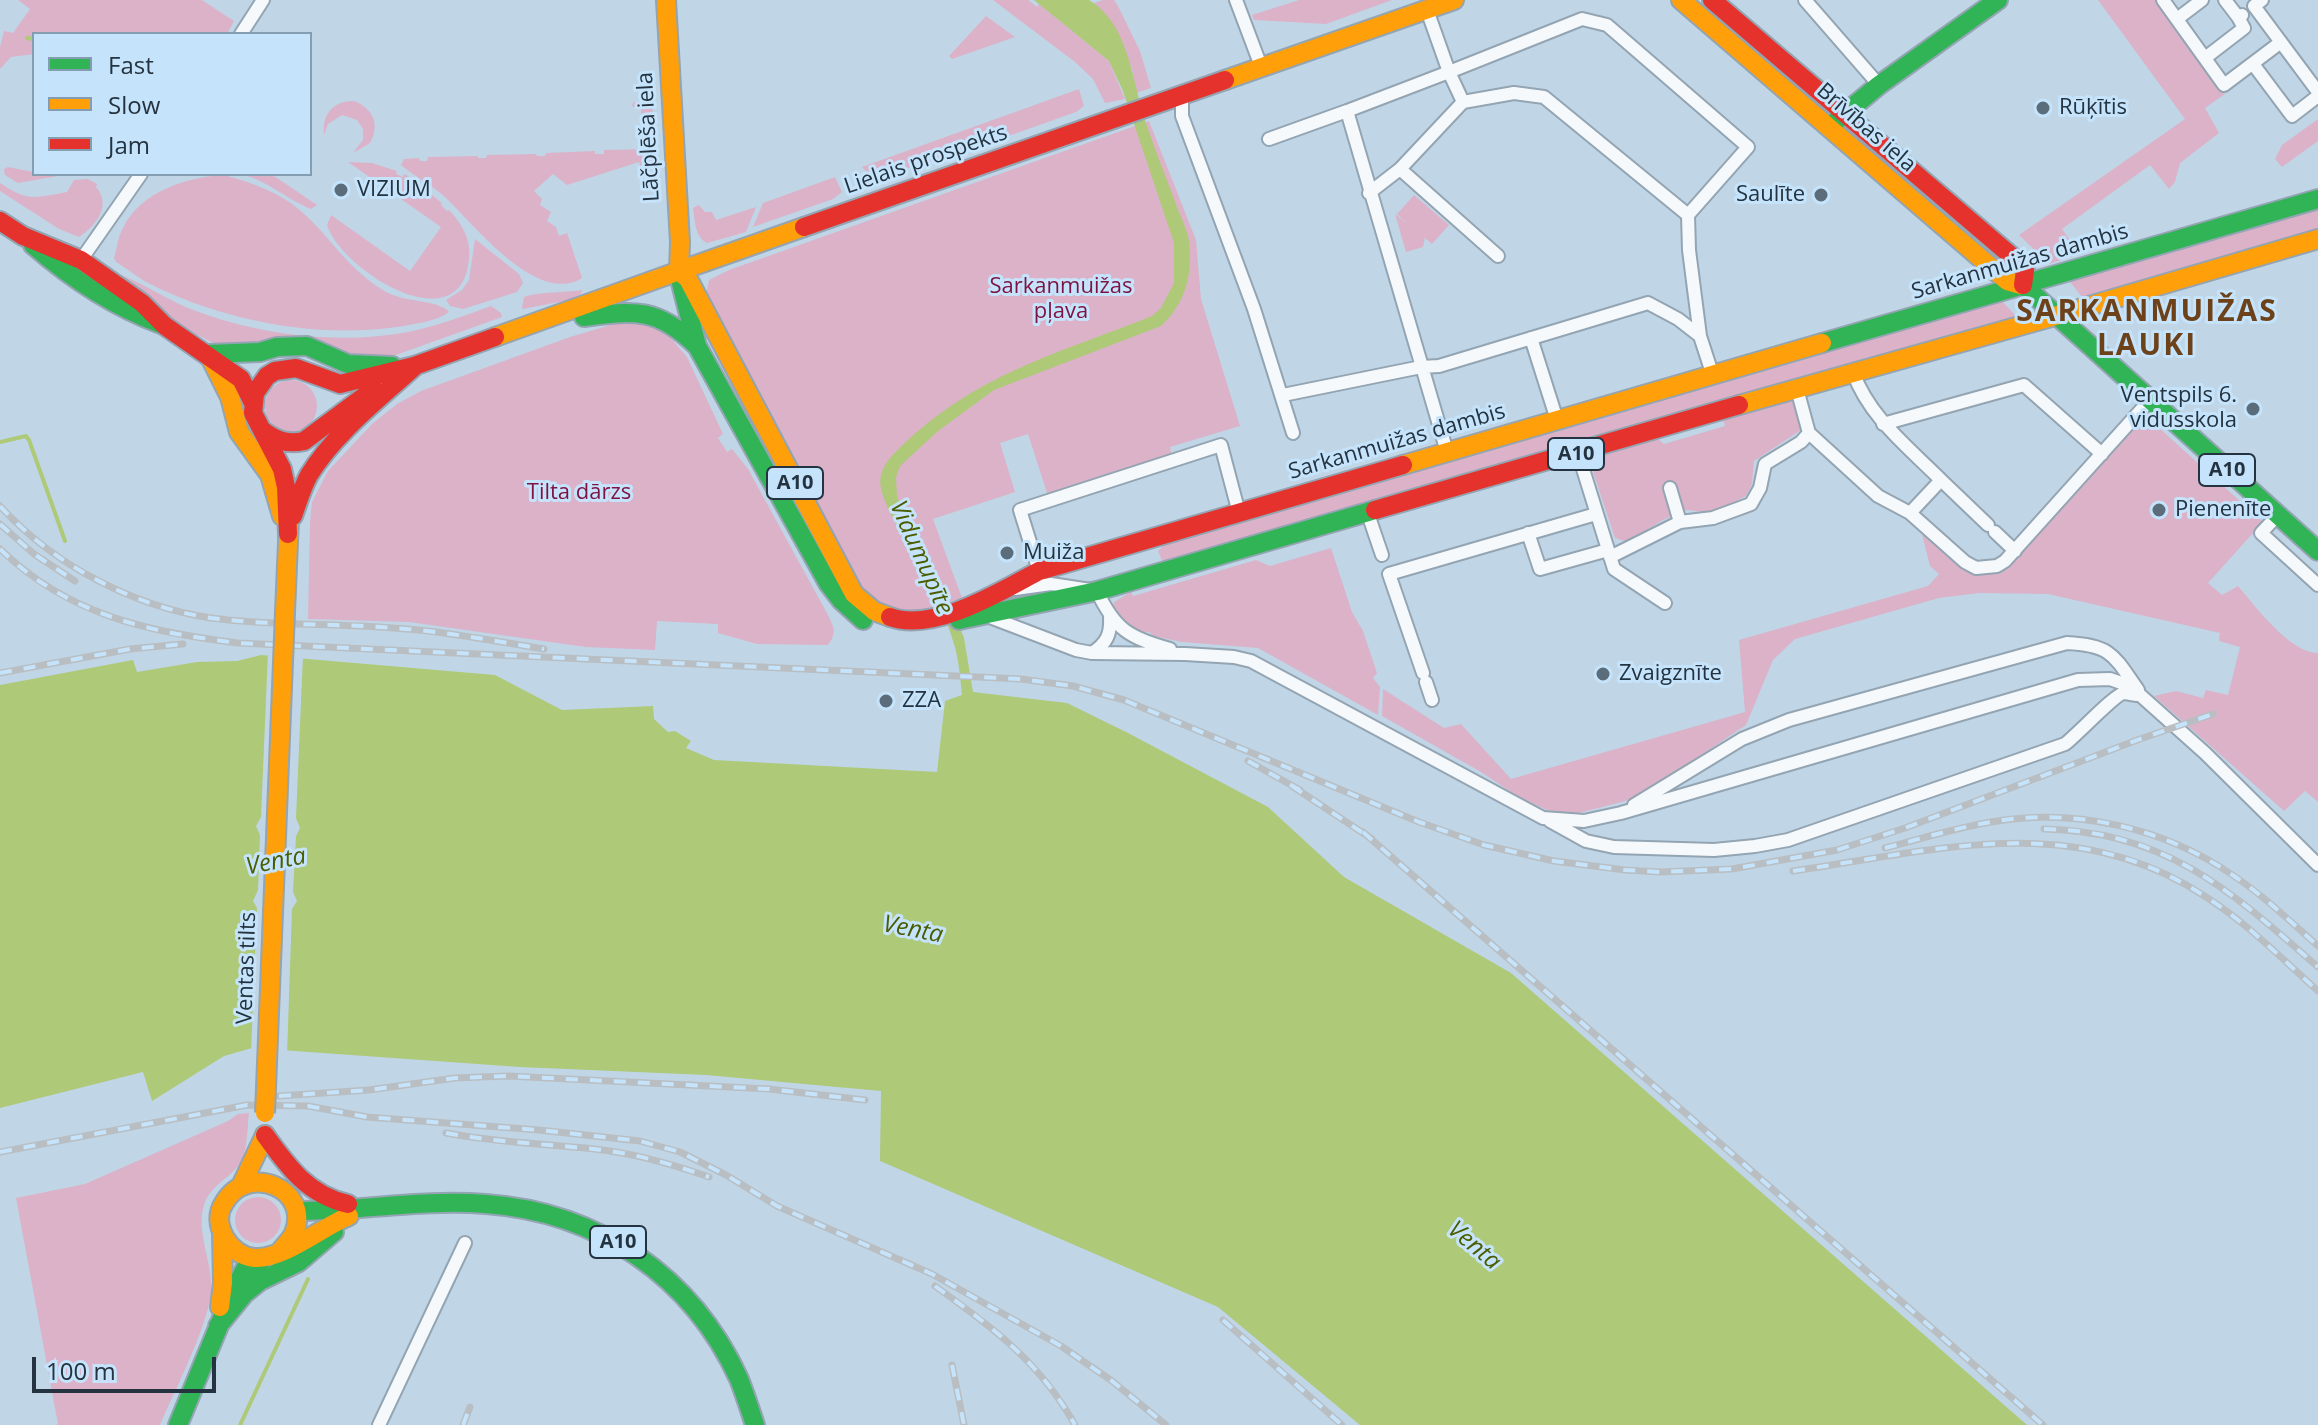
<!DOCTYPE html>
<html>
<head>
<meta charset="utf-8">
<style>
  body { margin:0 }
  #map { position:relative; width:2318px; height:1425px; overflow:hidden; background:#c0d6e7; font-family:"Open Sans",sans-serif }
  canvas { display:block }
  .legend { position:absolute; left:32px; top:32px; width:280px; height:144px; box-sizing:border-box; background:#c5e4fc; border:2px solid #859db0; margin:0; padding:10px 14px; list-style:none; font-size:24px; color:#24333f }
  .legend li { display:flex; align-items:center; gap:16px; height:40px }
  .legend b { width:40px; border:2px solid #859db0 }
  .scale { position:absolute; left:32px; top:1357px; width:184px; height:36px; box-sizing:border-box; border:4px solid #24333f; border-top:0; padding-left:10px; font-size:24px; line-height:28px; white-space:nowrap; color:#24333f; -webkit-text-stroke:6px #c5e4fc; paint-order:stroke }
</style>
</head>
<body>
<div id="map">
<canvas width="2318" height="1425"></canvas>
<ul class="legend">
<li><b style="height:10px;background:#30b455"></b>Fast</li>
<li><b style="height:10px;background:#ff9f0a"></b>Slow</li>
<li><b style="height:10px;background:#e5322d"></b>Jam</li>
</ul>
<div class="scale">100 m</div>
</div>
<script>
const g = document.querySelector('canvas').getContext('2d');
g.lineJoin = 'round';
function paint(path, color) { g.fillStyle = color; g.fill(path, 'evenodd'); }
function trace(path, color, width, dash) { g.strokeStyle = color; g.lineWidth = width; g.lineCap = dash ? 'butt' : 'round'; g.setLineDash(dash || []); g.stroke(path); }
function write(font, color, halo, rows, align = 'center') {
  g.font = font + ' "Open Sans",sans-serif'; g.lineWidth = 6; g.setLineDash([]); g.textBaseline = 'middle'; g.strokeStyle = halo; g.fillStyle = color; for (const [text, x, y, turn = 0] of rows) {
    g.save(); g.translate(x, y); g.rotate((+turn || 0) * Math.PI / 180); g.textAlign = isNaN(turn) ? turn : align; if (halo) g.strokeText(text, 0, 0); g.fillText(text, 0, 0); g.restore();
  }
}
paint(new Path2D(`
  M 18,0 L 202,0 L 234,21 L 227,34 L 34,34 L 34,54 L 11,57 L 0,69 L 0,47 L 4,31 L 13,33 L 30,9 Z
  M 993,0 L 1028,0 L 1037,7 L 1039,4 L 1109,61 L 1125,99 L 1105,103 L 1093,79 L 1075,62 Z
  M 1103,0 L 1114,0 L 1118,6 L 1140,51 L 1151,88 L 1136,93 L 1132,69 L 1105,14 L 1094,3 Z
  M 1299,0 L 1392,0 L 1326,24 L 1254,20 L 1252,15 Z
  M 2098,0 L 2157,0 L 2225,94 L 2205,108 L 2219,133 L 2180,163 L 2175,182 L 2169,189 L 2150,165 L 2062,229 L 2079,254 L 2049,264 L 2019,235 L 2185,119 Z
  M 986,16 L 1015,37 L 952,59 L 949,56 Z
  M 1079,89 L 1084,106 L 1076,112 L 955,155 L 933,162 L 919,162 L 891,178 L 876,181 L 862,167 Z
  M 354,101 C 374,109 380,125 370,143 L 353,153 L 363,140 L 363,129 L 357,120 L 342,115 L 328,124 L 324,135 C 322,114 333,101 354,101 Z
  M 634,102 L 649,103 L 652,105 L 654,138 L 650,143 L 642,142 L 641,107 L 633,107 L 632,105 Z
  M 2318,119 L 2318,141 L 2282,167 L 2275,159 L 2282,145 Z
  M 1149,121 L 1196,240 L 1201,299 L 1240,426 L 1170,447 L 1172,457 L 1048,496 L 1028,434 L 1000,443 L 1015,492 L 933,519 L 962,598 L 919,611 L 886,609 L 859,589 L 706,296 L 709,280 L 729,270 Z
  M 654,149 L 655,166 L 642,169 L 639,162 L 567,185 L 553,174 L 534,191 L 542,199 L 540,205 L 551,212 L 547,221 L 556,227 L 559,236 L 567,233 L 582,278 C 538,306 475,226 446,198 C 432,185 415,177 401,165 L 404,159 L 419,158 L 420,161 L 427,161 L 428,157 L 478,156 L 478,158 L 486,158 L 487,155 L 536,154 L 537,156 L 545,156 L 546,153 L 595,151 L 595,154 L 604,154 L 604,150 Z
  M 348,162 L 372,163 L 397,171 L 396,174 L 403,177 L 404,174 L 408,176 L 442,203 L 441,205 L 447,211 L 449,210 C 464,226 473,243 468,266 C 454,341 341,269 327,225 L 331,215 L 410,271 L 441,227 Z
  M 8,167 L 34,172 L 34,174 L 58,176 L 18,183 L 5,175 L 4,169 Z
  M 240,174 L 271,174 L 317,205 L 311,209 C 286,199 267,180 240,174 Z
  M 224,175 C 252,183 280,192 302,212 C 332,239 345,265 381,289 C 403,304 436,298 449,312 C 436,322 413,324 397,327 C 315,339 220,320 146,282 C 136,276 126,268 116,262 L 114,258 C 117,248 118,236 123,228 C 141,191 187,177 224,175 Z
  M 835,177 L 842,192 L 833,199 L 753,227 L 763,203 Z
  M 88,179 L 97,184 L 96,187 C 112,205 96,226 79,237 L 59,229 L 0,191 L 0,183 C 28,202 34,198 67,192 L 74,180 Z
  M 1414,195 L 1449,225 L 1432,244 L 1425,238 L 1423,247 L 1406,252 L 1395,214 L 1408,224 L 1397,214 Z
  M 2318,204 L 2318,230 L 2082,297 L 2067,278 Z
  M 699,205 L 705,212 L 712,212 L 716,220 L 756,207 L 746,232 L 707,243 C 695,237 695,221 693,208 Z
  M 475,239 L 519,274 L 523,283 L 517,292 L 463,309 L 450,306 L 446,300 L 462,290 L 469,280 Z
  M 118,274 C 144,283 168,301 196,311 C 260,335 340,345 408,332 C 437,326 464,316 491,306 L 501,313 L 502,317 L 382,360 L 227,348 C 185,334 151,302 118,274 Z
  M 582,290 L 581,294 L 569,300 L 523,309 L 522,307 L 524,297 C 543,291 562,293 582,290 Z
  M 1998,297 L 2017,317 L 1164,565 L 1158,551 L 1166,543 Z
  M 644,323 L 664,330 L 687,357 L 723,434 L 718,438 L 727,452 L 732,449 L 748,469 L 828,615 C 834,628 837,633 828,645 L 757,644 L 718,633 L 718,624 L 657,621 L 655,650 L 586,647 L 409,622 L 308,619 L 310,522 L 312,502 L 328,471 L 372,424 L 397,404 L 421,391 L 570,337 L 614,324 Z
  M265 406a26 26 0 1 1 52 0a26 26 0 1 1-52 0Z
  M 1793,398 L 1801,430 L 1754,461 L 1752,484 L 1746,496 L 1711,513 L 1687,510 L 1663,520 L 1627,542 L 1615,538 L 1589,460 L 1592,457 L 1657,438 L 1664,444 L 1725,426 L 1723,418 Z
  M 2147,417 L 2263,522 L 2208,583 L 2222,595 L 2238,586 C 2255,606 2290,653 2318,653 L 2318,802 L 2305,791 L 2284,811 L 2154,696 L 2176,691 L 2203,698 L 2206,690 L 2228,695 L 2240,647 L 2219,641 L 2220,633 L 2048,594 L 1979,593 L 1939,598 L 1795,639 L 1773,660 L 1746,725 L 1637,798 L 1571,815 L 1554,813 L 1520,798 L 1481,772 L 1382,716 L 1383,689 L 1444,728 L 1461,724 L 1511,779 L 1745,712 L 1739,640 L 1928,586 L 1939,574 L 1930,566 L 1922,534 L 1972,574 L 2006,568 L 2126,437 Z
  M 1331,548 L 1352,612 L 1363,631 L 1377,673 L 1373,678 L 1380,687 L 1378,715 L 1258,648 L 1182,642 L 1154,636 L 1149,632 L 1144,632 L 1145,636 L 1125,625 L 1112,609 L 1114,602 L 1131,592 L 1133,596 L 1256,560 L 1270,566 Z
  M 249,1113 C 247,1128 248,1154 238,1166 C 227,1180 212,1185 205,1202 C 194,1231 214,1263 211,1293 C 207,1328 175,1390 160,1425 L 56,1425 L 58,1424 L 16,1198 L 85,1184 L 228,1121 L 238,1114 Z
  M235 1220a23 23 0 1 1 46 0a23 23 0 1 1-46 0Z`), '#dbb2c8');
paint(new Path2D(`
  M 1034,0 L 1089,0 C 1101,7 1112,20 1118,32 C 1133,62 1136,95 1147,126 C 1156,153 1167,180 1177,207 C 1181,218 1188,231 1189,242 C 1193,275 1185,304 1161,326 L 994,390 L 938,431 L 900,466 L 896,477 L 897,497 L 946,594 L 964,638 L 973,692 L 1067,703 L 1128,733 L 1268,807 L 1344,877 L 1511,973 L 2027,1425 L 1360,1425 L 1218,1307 L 880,1161 L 881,1091 L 706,1075 L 520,1067 L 252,1048 L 224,1056 L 152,1101 L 143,1072 L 0,1108 L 0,685 L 133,660 L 137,672 L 197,662 L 237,661 L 261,655 L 495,675 L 562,710 L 653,706 L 654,719 L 668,732 L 675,731 L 691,741 L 686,748 L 714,760 L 937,772 L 945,701 L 962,695 C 960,678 959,658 953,641 C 946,617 934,591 923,569 C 910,545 886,513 881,488 C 877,468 893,454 906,442 C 981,372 1060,353 1152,316 L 1161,308 L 1174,283 L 1174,243 L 1123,91 L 1109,61 Z`), '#aec978');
paint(new Path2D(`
  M 268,652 L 303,656 L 296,818 L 300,828 L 296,836 L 293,892 L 297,901 L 292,909 L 287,1055 L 251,1052 L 257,908 L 253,901 L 258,890 L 260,835 L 256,826 L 261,817 Z`), '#c0d6e7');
trace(new Path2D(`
  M 27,38 L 34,39
  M 0,442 L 26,436 L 29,440 L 65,541
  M 240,1425 L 308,1279`), '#aec978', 4);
const street = new Path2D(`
  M 1236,0 L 1262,69
  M 1805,0 L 1879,85
  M 2163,0 L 2224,85 L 2281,42
  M 2225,0 L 2238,17 L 2242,15
  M 2262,0 L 2254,6 L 2318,92
  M 1427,10 L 1449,72 L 1582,19 L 1607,25 L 1748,147 L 1688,215 L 1689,250 L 1700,336
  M 2177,19 L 2202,0
  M 241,34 L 263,0
  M 2205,58 L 2244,28 L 2238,17
  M 2253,64 L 2292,116 L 2318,96
  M 1182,96 L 1182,116 L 1254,309 L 1293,433
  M 1269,139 L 1347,111
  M 1400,169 L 1498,256
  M 1369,193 L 1400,169 L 1463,102
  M 81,260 L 141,174
  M 1531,338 L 1557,420
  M 1853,372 C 1869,417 1908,447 1941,480 L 1910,513
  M 1797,389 L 1809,433 L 1878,496 L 1910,513 L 1965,562 L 1976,568 L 1997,566 L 2005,561 L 2149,401
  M 1283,395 L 1421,367 L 1439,366 L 1648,303 L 1678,319 L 1700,336 L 1713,376
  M 1883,424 L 2024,385 L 2102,454
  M 1447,452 L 1347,111 L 1449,72 L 1463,102 L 1514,93 L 1544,97 L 1688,215
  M 1578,453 L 1614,569 L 1665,603
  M 1941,480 L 1988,525
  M 1670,488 L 1680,522
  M 1368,514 L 1382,555
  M 2278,515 L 2261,533 L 2318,585
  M 1995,532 L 2015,551
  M 1528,533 L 1540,569 L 1608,550
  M 1610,557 L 1680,522 L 1713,518 L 1751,504 L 1760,488 L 1765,464 L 1801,442 L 1809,433
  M 1039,571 L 1020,510 L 1221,445 L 1239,513
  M 1015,589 L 1051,584 L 1097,591 C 1115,630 1130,638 1170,649
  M 987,616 L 1076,650 L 1092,653 L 1185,654 L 1234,657 L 1251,661 L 1543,818 L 1584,821 L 1621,813 L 2078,680 L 2110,679 L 2130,686 L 2205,753 L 2318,865
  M 1092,653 C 1107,643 1111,634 1110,617
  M 1423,673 L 1389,574 L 1596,514
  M 1426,682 L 1432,700
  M 1634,805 L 1742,739 L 1789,720 L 2067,643 C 2112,645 2114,656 2138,690
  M 1550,821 L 1586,841 L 1614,847 L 1714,850 L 1755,846 L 1788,840 L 2065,744 C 2076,736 2115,694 2124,693 C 2125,693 2136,695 2137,695
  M 379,1425 L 465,1243`);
const fast = new Path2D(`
  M 1837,120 L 1879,85 L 1998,0
  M 33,245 C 72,279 112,306 161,324
  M 681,283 L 697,346 L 828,583 L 841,600 L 863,620
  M 2021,285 L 2318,199
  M 584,317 C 636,310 658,308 697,346
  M 1822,343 L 2023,285 L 2318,551
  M 208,354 L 260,352 L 277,347 L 307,346 L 348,364 L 392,366
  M 959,620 L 1097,591 L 1375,510
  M 297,1211 C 360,1211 423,1199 486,1204 C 598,1212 692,1276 739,1379 C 745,1394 750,1410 755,1425
  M 218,1326 L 244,1294 L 260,1281 L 299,1262 L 334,1232
  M 178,1425 L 232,1294 L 245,1269 L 262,1260`);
const slow = new Path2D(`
  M 666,0 L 680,242 L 679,271 L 804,227
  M 1681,0 L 2007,281 L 2021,285
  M 1225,80 L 1454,0
  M 679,271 L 688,279 L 854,594 L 874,611 L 890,617
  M 2055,316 L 2318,239
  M 495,337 L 679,271
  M 212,361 L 230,397 L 239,432 L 270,475 L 282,516
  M 1739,405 L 2055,316
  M 1403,465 L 1822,343
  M 285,612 L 289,519
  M 242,1184 L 265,1135
  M 279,1253 C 283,1247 291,1240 294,1233 C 312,1190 249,1161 224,1203 C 210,1224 230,1256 254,1258 C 283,1260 322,1227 349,1216
  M 220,1307 L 223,1283 L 222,1235`);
const jam = new Path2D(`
  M 1712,0 L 2022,265 L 2025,270 L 2023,285
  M 0,221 L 23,236 L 81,260 L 142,303 L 165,326 L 241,379 L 253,403
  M 804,227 L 1225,80
  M 262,430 C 275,440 287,445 304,441 L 374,389
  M 1375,510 L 1739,405
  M 293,516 C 298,502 302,488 309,475 C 335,433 378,400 414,367
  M 288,534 L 286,487 L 282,469 L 253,413 L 255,393 L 267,376 L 275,371 L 296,368 L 340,384 L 414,366 L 495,337
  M 890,617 C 934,633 1001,591 1039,571 L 1403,465
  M 265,1135 C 288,1167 308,1195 348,1204`);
trace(street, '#93a4b2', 16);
trace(fast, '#93a4b2', 22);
trace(slow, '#93a4b2', 22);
trace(jam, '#93a4b2', 22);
trace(street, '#f6f9fb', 12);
trace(fast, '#30b455', 18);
trace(slow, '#ff9f0a', 18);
trace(jam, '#e5322d', 18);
const rail = new Path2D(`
  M 0,506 C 54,565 132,606 211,618 C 271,626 333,623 393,628 C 444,631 494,641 544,649
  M 0,524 L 34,554 L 75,581
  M 0,549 C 68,615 148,632 238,643 L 1021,679 L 1073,686 L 1124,700 L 1419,822 L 1484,845 L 1554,861 L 1625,870 L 1660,872 L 1732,869 L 1837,850 L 1905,828 L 2140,739 L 2213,714
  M 0,673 L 130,649 L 183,644
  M 1248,761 L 1300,790
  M 1292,786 L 1372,839
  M 2044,829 C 2166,831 2232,892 2318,967
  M 1363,832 L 2043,1425
  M 1885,848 C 1920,839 1955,828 1991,822 C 2075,807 2165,828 2234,876 C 2264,896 2291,922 2318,946
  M 1793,871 C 1938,850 2074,810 2206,897 C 2247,923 2282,959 2318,991
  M 279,1096 L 369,1090 L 455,1078 L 508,1076 L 769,1089 L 865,1100
  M 446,1133 C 495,1142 544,1144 594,1149 C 633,1153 672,1164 709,1177
  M 0,1152 L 247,1105 L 308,1106 L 367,1117 L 539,1130 L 640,1141 L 680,1152 L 726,1175 L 777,1206 L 932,1274 L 1061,1346 L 1112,1381 L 1166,1425
  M 935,1286 C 992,1327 1040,1362 1075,1425
  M 1223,1320 L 1342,1425
  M 952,1365 L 964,1425
  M 463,1425 L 470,1407`);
trace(rail, '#b9bec2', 7);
trace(rail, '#c5e4fc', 4, [12]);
const slowBridge = new Path2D(`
  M 265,1113 L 285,612`);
trace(slowBridge, '#93a4b2', 22, []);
trace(slowBridge, '#ff9f0a', 18);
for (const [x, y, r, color] of [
  [2043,108,8,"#5b6c7a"],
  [341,190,8,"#5b6c7a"],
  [1821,195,8,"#5b6c7a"],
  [2253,409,8,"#5b6c7a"],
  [2159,510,8,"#5b6c7a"],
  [1007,553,8,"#5b6c7a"],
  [1603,674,8,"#5b6c7a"],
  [886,701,8,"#5b6c7a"]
]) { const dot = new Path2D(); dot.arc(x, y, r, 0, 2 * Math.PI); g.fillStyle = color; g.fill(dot); trace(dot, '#c5e4fc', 3); }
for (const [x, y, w] of [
  [1576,454,56],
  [2227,470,56],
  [795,483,56],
  [618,1242,56]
]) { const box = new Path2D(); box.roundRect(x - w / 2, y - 16, w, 32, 6); g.fillStyle = '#c5e4fc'; g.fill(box); trace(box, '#24333f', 2); }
write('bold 20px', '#24333f', null, [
  ["A10",1576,454],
  ["A10",2227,470],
  ["A10",795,483],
  ["A10",618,1242]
]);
write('22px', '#24333f', '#c5e4fc', [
  ["Rūķītis",2059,108],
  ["VIZIUM",357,190],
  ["Saulīte",1805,195,"right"],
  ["Ventspils 6.",2237,396,"right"],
  ["vidusskola",2237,421,"right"],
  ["Pienenīte",2175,510],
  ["Muiža",1023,553],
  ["Zvaigznīte",1619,674],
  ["ZZA",902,701]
], 'left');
write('22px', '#24333f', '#c5e4fc', [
  ["Brīvības iela",1866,128,41],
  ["Lāčplēša iela",649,137,-93],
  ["Lielais prospekts",926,160,-19],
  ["Sarkanmuižas dambis",2020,262,-16],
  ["Sarkanmuižas dambis",1397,442,-16],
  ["Ventas tilts",247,968,-88]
]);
write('22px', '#7f1241', '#c5e4fc', [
  ["Sarkanmuižas",1061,287],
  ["pļava",1061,312],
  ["Tilta dārzs",579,493]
]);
write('italic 24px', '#4c5d00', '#c5e4fc', [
  ["Vidumupīte",921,558,66],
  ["Venta",276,862,-11],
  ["Venta",913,930,11],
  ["Venta",1474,1246,40]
]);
g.letterSpacing = '2px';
write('bold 30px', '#6d421a', '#c5e4fc', [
  ["SARKANMUIŽAS",2147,312],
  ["LAUKI",2147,346]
]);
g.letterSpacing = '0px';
</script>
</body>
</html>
